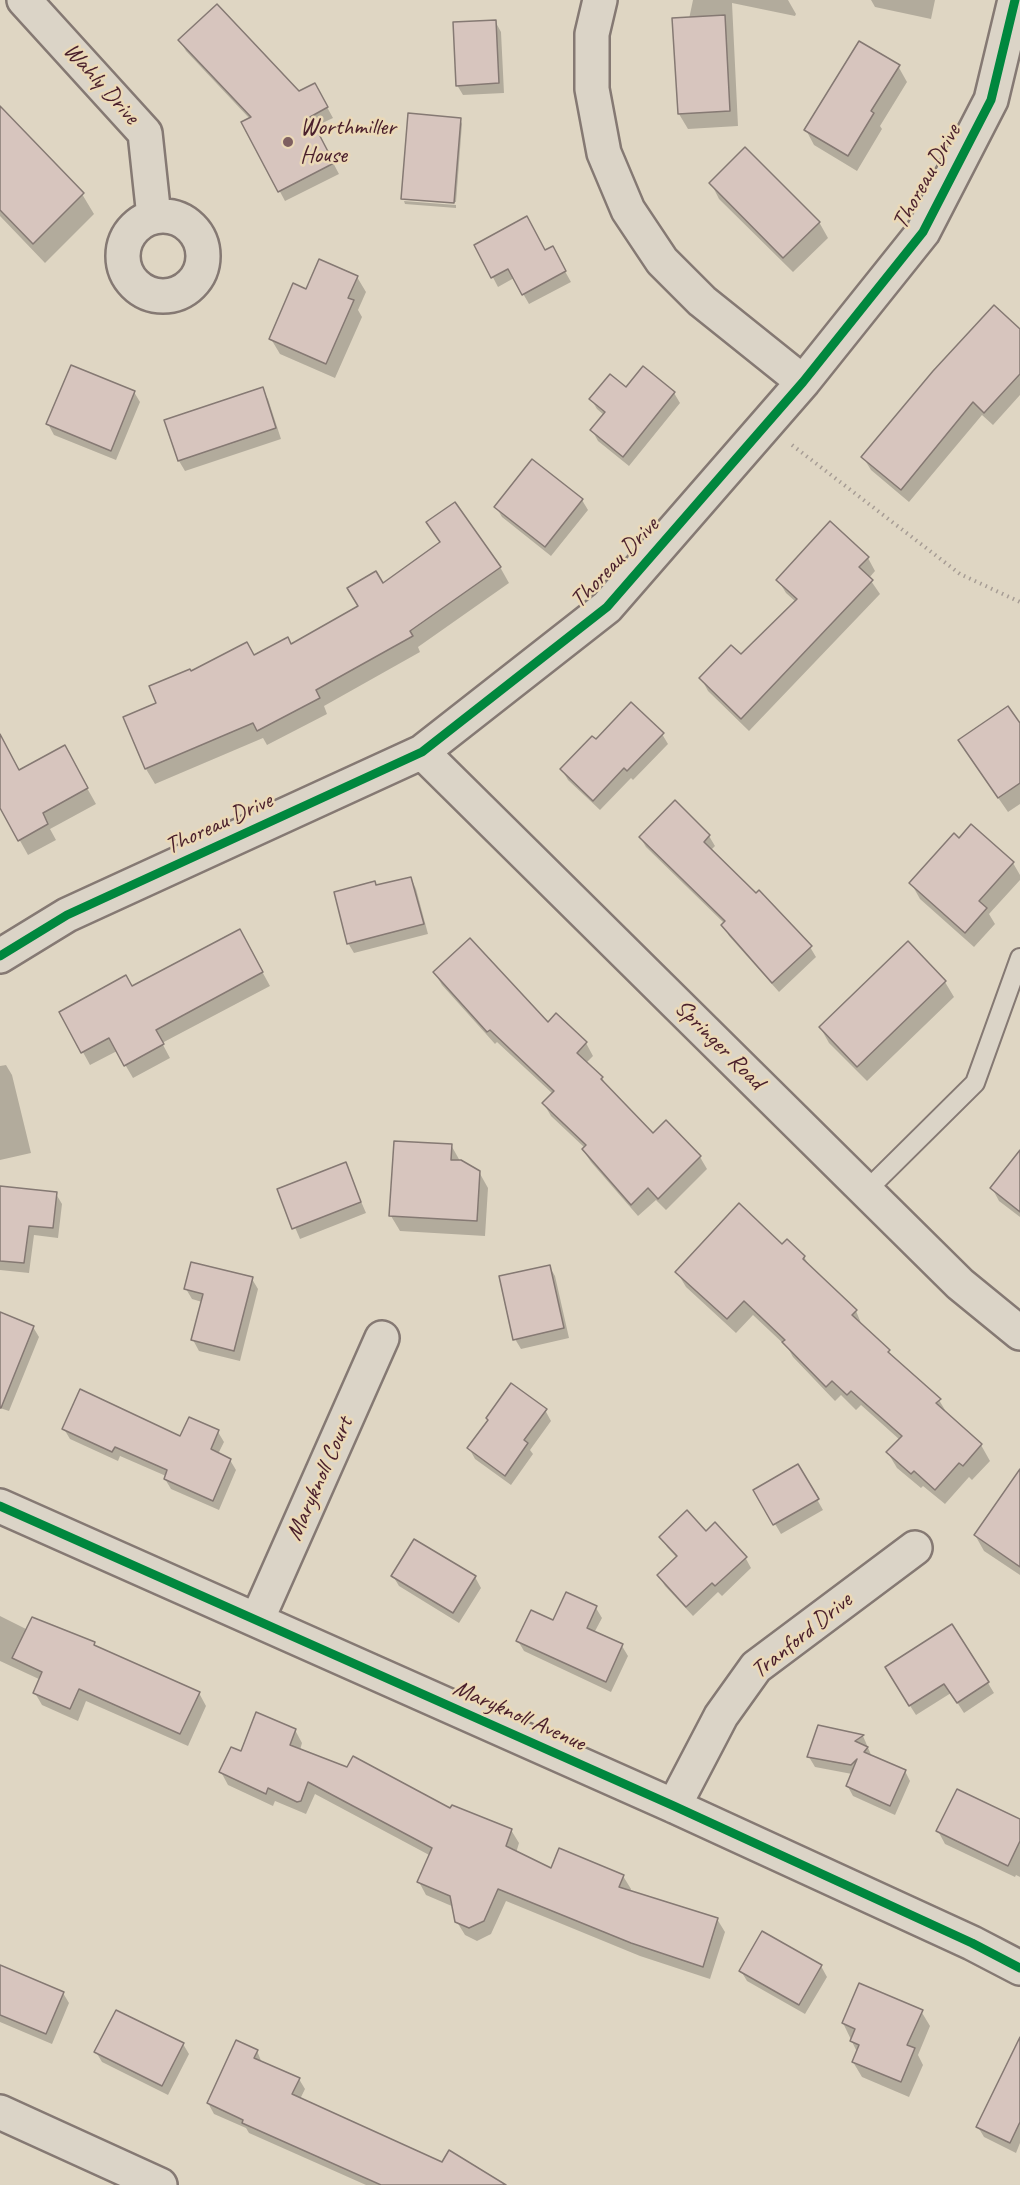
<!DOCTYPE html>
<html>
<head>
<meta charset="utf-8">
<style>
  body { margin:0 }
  canvas { display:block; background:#dfd6c3 }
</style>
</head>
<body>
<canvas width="1020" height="2185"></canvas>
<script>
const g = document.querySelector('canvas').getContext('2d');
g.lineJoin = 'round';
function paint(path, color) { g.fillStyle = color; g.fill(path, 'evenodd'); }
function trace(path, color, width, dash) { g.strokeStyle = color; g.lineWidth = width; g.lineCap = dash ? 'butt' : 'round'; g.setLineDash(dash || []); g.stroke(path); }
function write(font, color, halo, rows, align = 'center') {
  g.font = font + ' Caveat,sans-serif'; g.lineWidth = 5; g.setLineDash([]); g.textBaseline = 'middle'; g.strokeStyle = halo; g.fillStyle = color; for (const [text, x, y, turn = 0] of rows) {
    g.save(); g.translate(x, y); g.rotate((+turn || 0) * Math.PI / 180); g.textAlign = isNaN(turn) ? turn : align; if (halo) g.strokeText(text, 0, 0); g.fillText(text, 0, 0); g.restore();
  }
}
paint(new Path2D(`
  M 693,0 L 788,0 L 796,14 L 795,16 L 732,3 L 738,126 L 688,129 L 679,114 L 689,19 Z
  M 871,0 L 935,0 L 931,19 L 875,7 Z
  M 495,21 L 501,32 L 504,93 L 463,95 L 457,85 Z
  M 180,41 L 299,93 L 315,85 L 333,118 L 314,127 L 339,174 L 285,201 L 243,123 L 250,119 L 186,51 Z
  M 898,66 L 907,82 L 880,126 L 882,129 L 857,171 L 814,145 L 806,130 Z
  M 0,108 L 82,194 L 94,214 L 45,263 L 0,216 Z
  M 460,119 L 462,124 L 456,202 L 403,198 L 403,200 L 402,199 Z
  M 711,183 L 819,222 L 828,238 L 793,272 L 719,199 Z
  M 404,201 L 456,205 L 456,208 L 405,204 Z
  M 476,245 L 545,252 L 552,248 L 571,282 L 529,304 L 514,278 L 498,287 Z
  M 357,277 L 366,292 L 358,310 L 362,317 L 335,378 L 280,354 L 271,339 L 307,291 Z
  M 1020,331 L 1020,395 L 993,425 L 982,415 L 909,502 L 871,470 L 863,457 Z
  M 262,389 L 268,399 L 281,439 L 185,471 L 179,461 Z
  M 626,389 L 674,393 L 680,403 L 629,466 L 598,441 L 592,430 L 604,415 L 597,409 L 591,399 Z
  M 134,392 L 140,402 L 116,460 L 54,435 L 48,424 Z
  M 582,500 L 588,510 L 551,556 L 502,517 L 496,507 Z
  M 868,558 L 875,571 L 869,578 L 880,594 L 749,731 L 708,691 L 701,678 L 741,656 L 796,602 L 786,593 L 778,580 Z
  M 500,567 L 509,583 L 418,647 L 420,652 L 324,706 L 327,714 L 267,745 L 263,738 L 155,784 L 146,769 L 125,718 L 158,704 L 191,673 L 291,646 L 360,607 L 383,585 Z
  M 1020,723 L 1020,804 L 1008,812 L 969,756 Z
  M 662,734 L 668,744 L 633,780 L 631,778 L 600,810 L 568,780 L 562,770 L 596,741 Z
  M 73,763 L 96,804 L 50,829 L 56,840 L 28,855 L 0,805 L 0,776 Z
  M 709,836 L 715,846 L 711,850 L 810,947 L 816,957 L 779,992 L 729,936 L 723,925 L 725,924 L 646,847 L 640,837 Z
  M 959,840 L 1013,863 L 1020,875 L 1020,880 L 989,914 L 995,924 L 974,947 L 920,899 L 911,883 Z
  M 411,878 L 416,889 L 428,934 L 354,953 L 348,943 L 377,887 Z
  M 247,944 L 270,986 L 162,1043 L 170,1058 L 133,1078 L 117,1051 L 90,1065 L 61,1012 L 132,988 Z
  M 435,973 L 586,1043 L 593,1056 L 586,1063 L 602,1078 L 608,1088 L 653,1135 L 700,1157 L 707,1169 L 666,1210 L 656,1200 L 638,1216 L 591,1162 L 583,1150 L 585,1148 L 551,1116 L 544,1104 L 553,1094 L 497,1042 L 495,1044 L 442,985 Z
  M 945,982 L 954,997 L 867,1081 L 829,1043 L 820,1027 Z
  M 6,1065 L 12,1075 L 31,1153 L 0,1160 L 0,1066 Z
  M 451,1145 L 460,1161 L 479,1172 L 488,1188 L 485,1236 L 400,1231 L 391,1216 Z
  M 1020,1152 L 1020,1217 L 999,1201 L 992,1188 Z
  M 345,1164 L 366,1213 L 300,1239 L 279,1190 Z
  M 0,1187 L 56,1194 L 62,1204 L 58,1238 L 34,1235 L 29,1273 L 0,1270 Z
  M 782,1246 L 804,1257 L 811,1268 L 856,1311 L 863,1328 L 888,1351 L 893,1359 L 939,1400 L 948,1415 L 981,1445 L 990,1461 L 972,1480 L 969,1477 L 945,1504 L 923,1486 L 921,1488 L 897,1468 L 888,1453 L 900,1440 L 861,1405 L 856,1410 L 841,1395 L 835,1401 L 793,1357 L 788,1348 L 753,1315 L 736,1333 L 686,1287 L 677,1272 Z
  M 549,1266 L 555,1276 L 569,1338 L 521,1349 L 515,1339 Z
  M 252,1279 L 258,1289 L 240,1361 L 199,1351 L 193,1340 L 202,1302 L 192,1299 L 186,1289 Z
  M 0,1315 L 33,1327 L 39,1337 L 9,1411 L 0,1408 Z
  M 545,1410 L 551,1421 L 530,1450 L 533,1454 L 511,1485 L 475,1459 L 469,1448 L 489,1421 Z
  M 64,1429 L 181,1438 L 218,1432 L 224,1442 L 218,1454 L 230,1460 L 236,1470 L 219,1510 L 171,1489 L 165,1479 L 166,1476 L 120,1456 L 118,1461 L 70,1439 Z
  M 798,1466 L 823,1510 L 781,1534 L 755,1490 Z
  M 1020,1490 L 1020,1575 L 984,1551 L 975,1535 Z
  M 706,1533 L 745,1557 L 751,1568 L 722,1596 L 718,1592 L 693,1616 L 665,1586 L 659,1576 L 677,1558 L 667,1547 L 661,1537 Z
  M 393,1576 L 475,1577 L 481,1588 L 459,1623 L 399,1586 Z
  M 596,1608 L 602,1618 L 594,1633 L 622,1646 L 628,1656 L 611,1692 L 524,1651 L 518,1641 L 554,1622 Z
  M 0,1616 L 26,1629 L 32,1619 L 94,1643 L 96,1647 L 199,1693 L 206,1706 L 188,1746 L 86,1701 L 78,1721 L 42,1705 L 35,1693 L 41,1680 L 0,1661 Z
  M 892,1678 L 988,1683 L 994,1693 L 964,1713 L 951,1693 L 916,1715 Z
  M 819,1727 L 863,1736 L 872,1757 L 905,1771 L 910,1781 L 895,1815 L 853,1796 L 847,1785 L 852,1774 L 815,1767 L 809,1757 Z
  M 295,1730 L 302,1743 L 300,1750 L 451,1811 L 511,1830 L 519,1843 L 516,1853 L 551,1870 L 623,1876 L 631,1889 L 630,1892 L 717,1919 L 725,1932 L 710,1979 L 640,1956 L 506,1901 L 491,1934 L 477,1941 L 465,1935 L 457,1922 L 454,1907 L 426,1895 L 419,1882 L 431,1856 L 315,1794 L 306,1814 L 275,1801 L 273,1806 L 228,1785 L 221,1772 L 242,1753 Z
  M 1020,1820 L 1020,1877 L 1016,1875 L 1015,1877 L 945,1844 L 938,1831 Z
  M 821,1966 L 827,1977 L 805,2014 L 747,1981 L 741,1971 Z
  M 0,1967 L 63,1993 L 69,2003 L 52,2044 L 0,2022 Z
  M 921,2011 L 930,2026 L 918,2055 L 923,2065 L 909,2097 L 862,2077 L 853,2062 L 857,2052 L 843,2023 Z
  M 183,2044 L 189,2054 L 168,2095 L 102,2062 L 96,2052 Z
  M 257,2051 L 262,2063 L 299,2079 L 305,2089 L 300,2099 L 443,2164 L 503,2185 L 366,2185 L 249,2133 L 246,2128 L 214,2114 L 208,2103 Z
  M 1020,2067 L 1020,2143 L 1016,2153 L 984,2137 L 978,2127 Z`), '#0003');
const building = new Path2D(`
  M 217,4 L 299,91 L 315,83 L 328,107 L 310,117 L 334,163 L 278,192 L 241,122 L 251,117 L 178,40 Z
  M 725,15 L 730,111 L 678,114 L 672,18 Z
  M 496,20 L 499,83 L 456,86 L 453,22 Z
  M 859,41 L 900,65 L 871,111 L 874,113 L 848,156 L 804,130 Z
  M 0,106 L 84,193 L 33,244 L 0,210 Z
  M 408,113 L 461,118 L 454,203 L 401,199 Z
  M 745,147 L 820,222 L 783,258 L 709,183 Z
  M 527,216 L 545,250 L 553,246 L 566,271 L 522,295 L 508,269 L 491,278 L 474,245 Z
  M 319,259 L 358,276 L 348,298 L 354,300 L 326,364 L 269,339 L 293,283 L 306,289 Z
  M 994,305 L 1020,329 L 1020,374 L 984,413 L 973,402 L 901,490 L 861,457 L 933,371 Z
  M 71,365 L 135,391 L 111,451 L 46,424 Z
  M 643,366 L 675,392 L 623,457 L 590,430 L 605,412 L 589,399 L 610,374 L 626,387 Z
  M 263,387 L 276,428 L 178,461 L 164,420 Z
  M 532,459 L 583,499 L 545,547 L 494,507 Z
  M 455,502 L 501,567 L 410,631 L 413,636 L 316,690 L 320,698 L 257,731 L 253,723 L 145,769 L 123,717 L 156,703 L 149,686 L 190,669 L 191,671 L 247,642 L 254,655 L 288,637 L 291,644 L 358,606 L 347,588 L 376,571 L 383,583 L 440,542 L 426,522 Z
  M 830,521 L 869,557 L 859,567 L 873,580 L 741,719 L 699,678 L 731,645 L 741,654 L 797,599 L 776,580 Z
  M 631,702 L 664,733 L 627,771 L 624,768 L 593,801 L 560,769 L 592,736 L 596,739 Z
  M 1008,706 L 1020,723 L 1020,783 L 998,798 L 958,740 Z
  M 0,734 L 19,770 L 65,745 L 88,788 L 43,813 L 48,824 L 18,841 L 0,808 Z
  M 675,800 L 710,835 L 704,842 L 756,893 L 759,890 L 812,946 L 772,983 L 721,925 L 725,921 L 639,837 Z
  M 971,824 L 1014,862 L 979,901 L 987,908 L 965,933 L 909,883 L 954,833 L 959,838 Z
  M 411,877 L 424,924 L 347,944 L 334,892 L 375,881 L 376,885 Z
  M 240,929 L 263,972 L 156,1030 L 164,1044 L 124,1066 L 109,1038 L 81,1053 L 59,1012 L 126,975 L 132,986 Z
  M 470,938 L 548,1022 L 556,1013 L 587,1042 L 577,1053 L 603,1077 L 601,1079 L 653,1133 L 666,1120 L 701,1156 L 658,1199 L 648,1188 L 631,1205 L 582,1149 L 586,1145 L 542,1103 L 554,1091 L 490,1030 L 487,1032 L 433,972 Z
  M 908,941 L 946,981 L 857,1067 L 819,1027 Z
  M 394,1141 L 452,1144 L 451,1160 L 461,1160 L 480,1171 L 477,1221 L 389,1216 Z
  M 1020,1150 L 1020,1212 L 990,1188 Z
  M 346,1162 L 361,1202 L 292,1229 L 277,1189 Z
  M 0,1186 L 57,1192 L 53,1228 L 29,1226 L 24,1263 L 0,1261 Z
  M 739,1203 L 782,1244 L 787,1239 L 805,1256 L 803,1259 L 857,1310 L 852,1315 L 890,1350 L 888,1352 L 941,1399 L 936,1403 L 982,1444 L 963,1466 L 959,1463 L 935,1490 L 914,1471 L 911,1474 L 886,1452 L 902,1436 L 851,1391 L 847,1395 L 832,1381 L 826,1387 L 782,1342 L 785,1340 L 744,1301 L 727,1319 L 675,1272 Z
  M 191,1262 L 253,1277 L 234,1351 L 191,1340 L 203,1294 L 184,1289 Z
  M 550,1265 L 564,1328 L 513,1340 L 499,1276 Z
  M 0,1312 L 34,1326 L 1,1408 L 0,1408 Z
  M 511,1383 L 547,1409 L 524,1440 L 528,1443 L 505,1476 L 467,1448 L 488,1420 L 486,1418 Z
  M 80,1389 L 180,1436 L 189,1417 L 219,1430 L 211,1449 L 231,1459 L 213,1501 L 164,1479 L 167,1470 L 115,1447 L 112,1452 L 62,1429 Z
  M 798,1464 L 819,1499 L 773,1525 L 753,1490 Z
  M 1020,1469 L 1020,1567 L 974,1535 Z
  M 687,1510 L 706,1531 L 715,1522 L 747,1557 L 715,1586 L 712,1583 L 686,1607 L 657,1575 L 677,1556 L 659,1537 Z
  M 414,1539 L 476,1576 L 453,1613 L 391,1576 Z
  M 566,1592 L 597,1606 L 587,1628 L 623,1644 L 606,1682 L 516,1641 L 531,1610 L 553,1620 Z
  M 32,1617 L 95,1642 L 94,1645 L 200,1692 L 180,1734 L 79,1689 L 70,1709 L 33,1693 L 42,1672 L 12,1658 Z
  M 952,1624 L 989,1682 L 957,1703 L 944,1684 L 909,1706 L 885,1667 Z
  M 256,1712 L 296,1729 L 290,1745 L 347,1767 L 353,1756 L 450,1808 L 452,1805 L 512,1829 L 506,1846 L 551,1868 L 559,1848 L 624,1875 L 619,1887 L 718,1918 L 703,1967 L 631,1943 L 498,1889 L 484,1921 L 469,1928 L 455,1922 L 450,1896 L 417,1882 L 432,1848 L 308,1782 L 301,1801 L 297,1802 L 268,1788 L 266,1794 L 219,1772 L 231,1747 L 241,1751 Z
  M 818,1725 L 864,1735 L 855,1741 L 868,1747 L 864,1752 L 906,1770 L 890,1806 L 846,1786 L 857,1759 L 851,1765 L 807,1757 Z
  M 957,1789 L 1020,1819 L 1020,1841 L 1008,1866 L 936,1831 Z
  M 762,1931 L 822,1965 L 799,2005 L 739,1971 Z
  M 0,1965 L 64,1992 L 46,2034 L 0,2015 Z
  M 859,1983 L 923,2010 L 907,2045 L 915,2048 L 901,2082 L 852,2062 L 859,2045 L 850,2041 L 855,2029 L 842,2023 Z
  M 116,2010 L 184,2043 L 162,2086 L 94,2052 Z
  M 1020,2037 L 1020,2122 L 1010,2143 L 976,2127 Z
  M 236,2040 L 258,2050 L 254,2058 L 300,2078 L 292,2094 L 442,2162 L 449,2150 L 506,2185 L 381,2185 L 242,2123 L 243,2120 L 207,2103 Z`);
paint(building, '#d7c5be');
trace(building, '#857973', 1.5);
const lane = new Path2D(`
  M 866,1191 L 975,1083 L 1020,958`);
const street = new Path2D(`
  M 24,0 L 145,133 L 154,217
  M 600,0 L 592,34 L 592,89 L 604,153 L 628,210 L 662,261 L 702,301 L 803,382
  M123 256a40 40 0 1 1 80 0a40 40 0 1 1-80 0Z
  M 422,752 L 960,1284 L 1020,1333
  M 0,956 L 67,915 L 422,752 L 607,607 L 803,382 L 923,232 L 991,100 L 1015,0
  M 0,1506 L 674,1806 L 972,1943 L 1020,1968
  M 257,1620 L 382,1338
  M 674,1806 L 721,1716 L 756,1667 L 915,1548
  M 0,2112 L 160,2185`);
trace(lane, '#857973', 22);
trace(street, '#857973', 38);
trace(new Path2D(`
  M 792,445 L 960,574 L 1020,602`), '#a79d95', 4, [1.5, 4.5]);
trace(lane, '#dbd4c7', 18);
trace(street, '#dbd4c7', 33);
trace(new Path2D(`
  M 0,956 L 67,915 L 422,752 L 607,607 L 803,382 L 923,232 L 991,100 L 1015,0
  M 0,1506 L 674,1806 L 972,1943 L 1020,1968`), '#00873e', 9);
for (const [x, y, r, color] of [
  [288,142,6,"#7e5f60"]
]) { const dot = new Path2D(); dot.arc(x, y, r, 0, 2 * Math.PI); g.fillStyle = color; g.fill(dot); trace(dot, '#ebd9b7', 2); }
write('24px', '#4a1f2b', '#ebd9b7', [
  ["Wahly Drive",101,84,48],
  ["Thoreau Drive",927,177,-61],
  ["Thoreau Drive",615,563,-46],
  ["Thoreau Drive",219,824,-25],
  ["Springer Road",719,1045,45],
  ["Maryknoll Court",320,1479,-66],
  ["Tranford Drive",802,1636,-39],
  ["Maryknoll Avenue",519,1716,24]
]);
write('24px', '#4a1f2b', '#ebd9b7', [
  ["Worthmiller",300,128],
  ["House",300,156]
], 'left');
</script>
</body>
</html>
